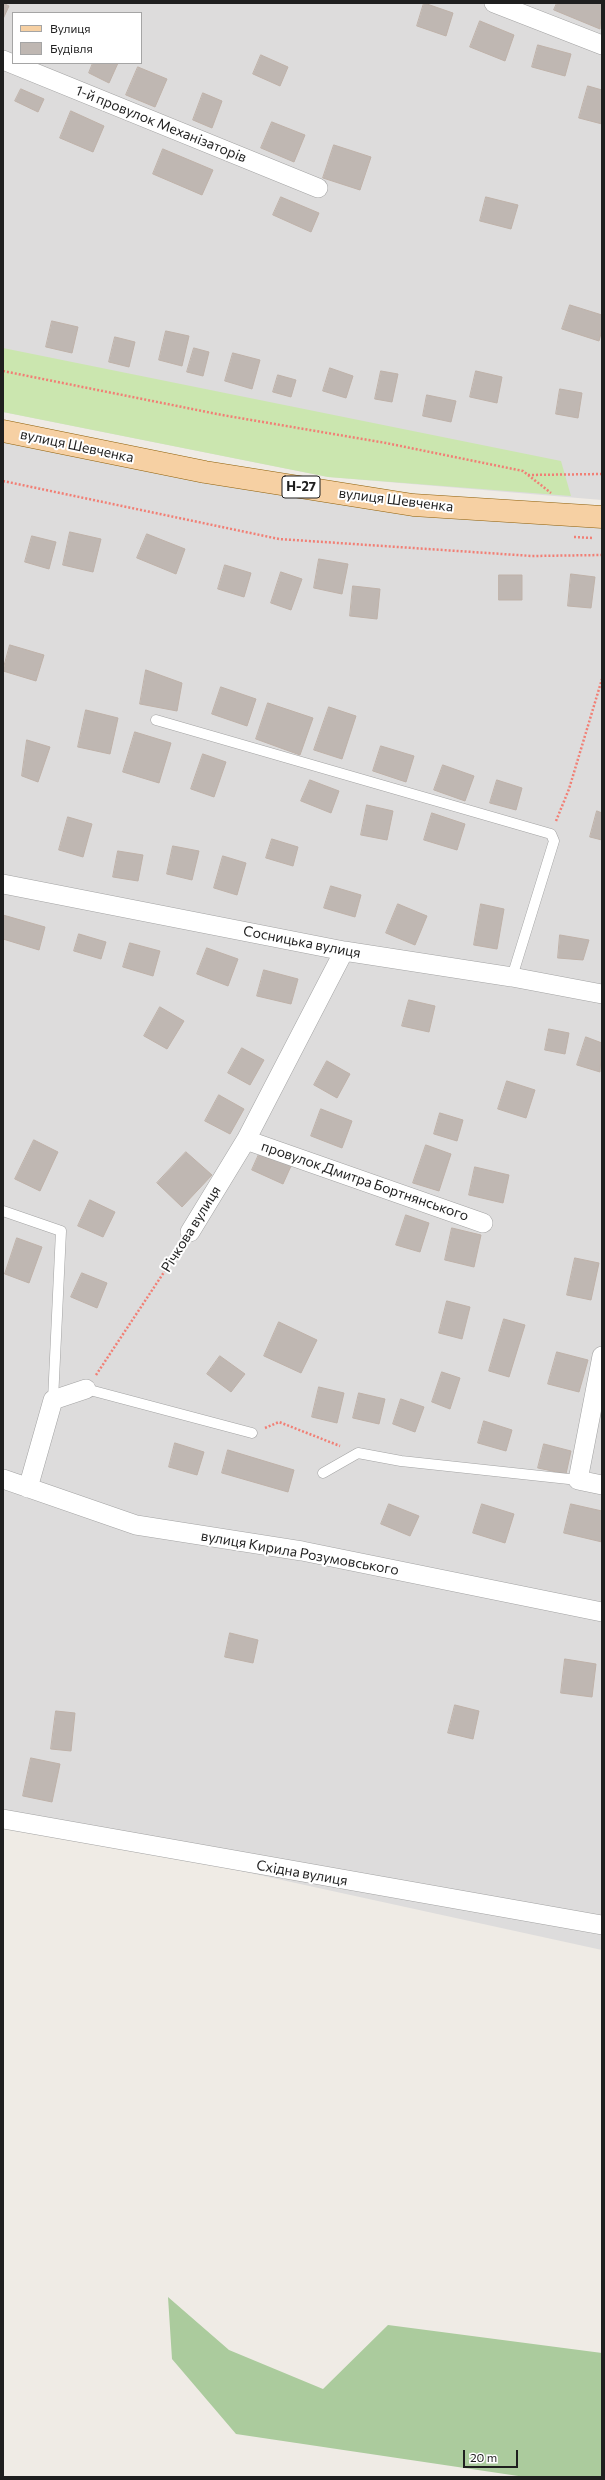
<!DOCTYPE html>
<html>
<head>
<meta charset="utf-8">
<style>
  body { margin:0 }
  #map { position:relative; width:605px; height:2480px; overflow:hidden; background:#efebe5; font-family:Commissioner,sans-serif }
  canvas { display:block }
  .frame { position:absolute; inset:0; border:4px solid #1f1f1f; pointer-events:none }
  .legend { position:absolute; left:12px; top:12px; width:130px; height:52px; box-sizing:border-box; background:#fff; border:1px solid #a5a5a5; margin:0; padding:5px 7px; list-style:none; font-size:12px; color:#1f1f1f }
  .legend li { display:flex; align-items:center; gap:8px; height:20px }
  .legend b { width:20px; border:1px solid #a5a5a5 }
  .scale { position:absolute; left:463px; top:2450px; width:55px; height:18px; box-sizing:border-box; border:2px solid #1f1f1f; border-top:0; padding-left:5px; font-size:12px; line-height:14px; white-space:nowrap; color:#1f1f1f; -webkit-text-stroke:3px #fff; paint-order:stroke }
</style>
</head>
<body>
<div id="map">
<canvas width="605" height="2480"></canvas>
<div class="frame"></div>
<ul class="legend">
<li><b style="height:5px;background:#f6d0a3"></b>Вулиця</li>
<li><b style="height:11px;background:#bfb7b2"></b>Будівля</li>
</ul>
<div class="scale">20 m</div>
</div>
<script>
const g = document.querySelector('canvas').getContext('2d');
g.lineJoin = 'round';
function paint(path, color) { g.fillStyle = color; g.fill(path, 'evenodd'); }
function trace(path, color, width, dash) { g.strokeStyle = color; g.lineWidth = width; g.lineCap = dash ? 'butt' : 'round'; g.setLineDash(dash || []); g.stroke(path); }
function write(font, color, halo, rows, align = 'center') {
  g.font = font + ' Commissioner,sans-serif'; g.lineWidth = 4; g.setLineDash([]); g.textBaseline = 'middle'; g.strokeStyle = halo; g.fillStyle = color; for (const [text, x, y, turn = 0] of rows) {
    g.save(); g.translate(x, y); g.rotate((+turn || 0) * Math.PI / 180); g.textAlign = isNaN(turn) ? turn : align; if (halo) g.strokeText(text, 0, 0); g.fillText(text, 0, 0); g.restore();
  }
}
paint(new Path2D(`
  M 3,3 L 602,3 L 602,500 L 328,477 L 3,412 ZM 13,13 L 141,13 L 141,63 L 13,63 Z
  M 3,432 L 602,522 L 602,1950 L 3,1819 Z`), '#dddcdc');
paint(new Path2D(`
  M 3,348 L 561,461 L 571,496 L 328,477 L 3,412 Z`), '#cbe6af');
paint(new Path2D(`
  M 168,2297 L 229,2350 L 323,2389 L 388,2325 L 602,2353 L 602,2477 L 525,2477 L 236,2434 L 172,2359 Z`), '#abcb9d');
const building = new Path2D(`
  M 3,3 L 9,6 L 3,19 Z
  M 424,3 L 453,13 L 446,36 L 417,26 Z
  M 557,3 L 602,3 L 600,29 L 554,10 Z
  M 480,21 L 514,35 L 505,61 L 470,47 Z
  M 538,45 L 571,54 L 565,76 L 532,67 Z
  M 261,55 L 288,67 L 280,86 L 253,74 Z
  M 93,63 L 118,63 L 109,83 L 89,73 Z
  M 138,67 L 167,79 L 155,107 L 126,95 Z
  M 588,86 L 602,90 L 602,124 L 579,118 Z
  M 21,89 L 44,99 L 38,112 L 15,101 Z
  M 203,93 L 222,101 L 212,128 L 193,120 Z
  M 71,111 L 104,126 L 93,152 L 60,138 Z
  M 272,122 L 305,135 L 294,162 L 261,148 Z
  M 334,145 L 371,157 L 360,190 L 323,178 Z
  M 163,149 L 213,170 L 202,195 L 153,174 Z
  M 281,197 L 319,213 L 311,232 L 273,215 Z
  M 486,197 L 518,205 L 511,229 L 480,221 Z
  M 570,305 L 602,315 L 602,330 L 599,341 L 562,329 Z
  M 52,321 L 78,327 L 72,353 L 46,347 Z
  M 166,331 L 189,336 L 182,366 L 159,360 Z
  M 115,337 L 135,342 L 129,367 L 109,362 Z
  M 194,348 L 209,352 L 203,376 L 187,372 Z
  M 233,353 L 260,360 L 252,389 L 225,381 Z
  M 330,368 L 353,376 L 346,398 L 323,391 Z
  M 381,371 L 398,374 L 392,402 L 375,399 Z
  M 476,371 L 502,377 L 497,403 L 470,397 Z
  M 278,375 L 296,380 L 291,397 L 273,392 Z
  M 560,389 L 582,393 L 578,418 L 556,414 Z
  M 427,395 L 456,401 L 451,422 L 423,416 Z
  M 70,532 L 101,539 L 93,572 L 63,565 Z
  M 147,534 L 185,549 L 176,574 L 137,558 Z
  M 32,536 L 56,542 L 49,569 L 25,562 Z
  M 319,559 L 348,564 L 342,594 L 314,588 Z
  M 225,565 L 251,573 L 244,597 L 218,589 Z
  M 281,572 L 302,579 L 291,610 L 271,603 Z
  M 571,574 L 595,577 L 591,608 L 568,606 Z
  M 499,575 L 522,575 L 522,600 L 499,600 Z
  M 353,586 L 380,589 L 377,619 L 350,616 Z
  M 10,645 L 44,655 L 36,681 L 3,671 Z
  M 146,670 L 182,683 L 177,711 L 140,704 Z
  M 221,687 L 256,699 L 247,726 L 212,714 Z
  M 268,703 L 313,718 L 300,755 L 256,739 Z
  M 329,707 L 356,716 L 342,759 L 314,750 Z
  M 86,710 L 118,718 L 110,754 L 78,747 Z
  M 135,732 L 171,743 L 159,783 L 123,772 Z
  M 27,740 L 50,747 L 38,782 L 22,776 Z
  M 381,746 L 414,756 L 406,782 L 373,771 Z
  M 203,754 L 226,762 L 214,797 L 191,789 Z
  M 443,765 L 474,776 L 465,801 L 434,790 Z
  M 310,780 L 339,791 L 331,813 L 301,801 Z
  M 497,780 L 522,788 L 516,810 L 490,803 Z
  M 367,805 L 393,811 L 387,840 L 361,835 Z
  M 597,811 L 602,813 L 602,840 L 590,837 Z
  M 432,813 L 465,824 L 457,850 L 424,840 Z
  M 68,817 L 92,824 L 83,857 L 59,850 Z
  M 272,839 L 298,847 L 293,866 L 266,858 Z
  M 173,846 L 199,851 L 192,880 L 167,874 Z
  M 118,851 L 143,855 L 138,881 L 113,877 Z
  M 223,856 L 246,863 L 237,895 L 214,888 Z
  M 331,886 L 361,895 L 355,917 L 324,908 Z
  M 398,904 L 427,916 L 415,945 L 386,933 Z
  M 481,904 L 504,909 L 497,949 L 474,945 Z
  M 3,915 L 45,927 L 39,950 L 3,939 Z
  M 79,934 L 106,942 L 101,959 L 74,951 Z
  M 560,935 L 589,940 L 583,960 L 558,958 Z
  M 130,943 L 160,951 L 153,976 L 123,967 Z
  M 207,948 L 238,959 L 228,986 L 197,974 Z
  M 264,970 L 298,979 L 291,1004 L 257,996 Z
  M 409,1000 L 435,1006 L 429,1032 L 402,1026 Z
  M 160,1007 L 184,1021 L 167,1049 L 144,1036 Z
  M 549,1029 L 569,1033 L 565,1054 L 545,1050 Z
  M 586,1037 L 602,1043 L 600,1072 L 577,1065 Z
  M 242,1048 L 264,1060 L 250,1085 L 228,1073 Z
  M 327,1061 L 350,1074 L 337,1098 L 314,1085 Z
  M 507,1081 L 535,1090 L 526,1118 L 498,1109 Z
  M 219,1095 L 244,1109 L 230,1134 L 205,1121 Z
  M 321,1109 L 352,1121 L 342,1148 L 311,1136 Z
  M 440,1113 L 463,1120 L 457,1141 L 434,1134 Z
  M 34,1140 L 58,1152 L 40,1191 L 15,1179 Z
  M 426,1145 L 451,1154 L 439,1191 L 413,1183 Z
  M 186,1152 L 212,1175 L 182,1207 L 157,1183 Z
  M 260,1152 L 291,1166 L 283,1184 L 252,1170 Z
  M 475,1167 L 509,1175 L 503,1203 L 469,1195 Z
  M 90,1200 L 115,1212 L 103,1237 L 78,1226 Z
  M 406,1215 L 429,1223 L 420,1252 L 396,1245 Z
  M 452,1228 L 481,1235 L 474,1267 L 445,1260 Z
  M 17,1238 L 42,1247 L 29,1283 L 5,1274 Z
  M 575,1258 L 599,1263 L 591,1300 L 567,1295 Z
  M 82,1273 L 107,1283 L 97,1308 L 71,1297 Z
  M 447,1301 L 470,1307 L 462,1339 L 439,1333 Z
  M 504,1319 L 525,1325 L 509,1377 L 489,1371 Z
  M 279,1322 L 317,1340 L 301,1373 L 264,1356 Z
  M 557,1352 L 588,1360 L 579,1392 L 548,1384 Z
  M 220,1356 L 245,1374 L 231,1392 L 207,1374 Z
  M 442,1372 L 460,1378 L 450,1409 L 432,1402 Z
  M 319,1387 L 344,1393 L 337,1423 L 312,1417 Z
  M 359,1393 L 385,1399 L 379,1424 L 353,1418 Z
  M 401,1399 L 424,1407 L 415,1432 L 393,1424 Z
  M 484,1421 L 512,1430 L 506,1451 L 478,1443 Z
  M 175,1443 L 204,1452 L 197,1475 L 169,1467 Z
  M 544,1444 L 571,1451 L 566,1474 L 538,1468 Z
  M 228,1450 L 294,1470 L 288,1492 L 222,1473 Z
  M 389,1504 L 419,1516 L 410,1536 L 381,1524 Z
  M 482,1504 L 514,1514 L 505,1543 L 473,1533 Z
  M 571,1504 L 602,1511 L 602,1542 L 564,1533 Z
  M 230,1633 L 258,1640 L 253,1663 L 225,1657 Z
  M 565,1659 L 596,1664 L 592,1697 L 561,1693 Z
  M 455,1705 L 479,1711 L 473,1739 L 448,1733 Z
  M 56,1711 L 75,1713 L 71,1751 L 51,1749 Z
  M 31,1758 L 60,1764 L 52,1802 L 23,1796 Z`);
paint(building, '#bfb7b2');
trace(building, '#bfb2a9', 1);
const lane = new Path2D(`
  M 156,720 L 551,834 L 554,841 L 512,977
  M 3,1211 L 61,1231 L 53,1400
  M 86,1389 L 252,1433
  M 323,1473 L 358,1453 L 401,1461 L 578,1480`);
const street = new Path2D(`
  M 494,3 L 602,45
  M 3,60 L 318,188
  M 3,884 L 344,951 L 512,977 L 602,994
  M 246,1140 L 483,1223
  M 190,1232 L 246,1140 L 344,951
  M 602,1356 L 578,1480 L 602,1485
  M 3,1479 L 136,1525 L 302,1551 L 602,1612
  M 28,1488 L 53,1400 L 86,1389
  M 3,1819 L 602,1925`);
const primary = new Path2D(`
  M 3,431 L 205,472 L 413,505 L 602,517`);
trace(lane, '#a3a3a3', 11);
trace(street, '#a3a3a3', 20);
trace(primary, '#8f600a', 23);
trace(new Path2D(`
  M 3,371 L 222,415 L 386,443 L 523,471 L 551,493
  M 528,475 L 602,474
  M 3,481 L 279,539 L 532,556 L 602,555
  M 574,537 L 593,538
  M 556,821 L 569,789 L 602,679
  M 96,1375 L 180,1248
  M 265,1428 L 279,1422 L 340,1446`), '#f17f75', 2.5, [2, 2]);
trace(lane, '#fff', 10);
trace(street, '#fff', 19);
trace(primary, '#f6d0a3', 22);
for (const [x, y, w] of [
  [301,487,38]
]) { const box = new Path2D(); box.roundRect(x - w / 2, y - 11, w, 22, 3); g.fillStyle = '#fff'; g.fill(box); trace(box, '#1f1f1f', 1); }
write('bold 13px', '#1f1f1f', null, [
  ["Н-27",301,487]
]);
write('14px', '#1f1f1f', '#fff', [
  ["1-й провулок Механізаторів",161,124,22],
  ["вулиця Шевченка",77,446,12],
  ["вулиця Шевченка",396,500,7],
  ["Сосницька вулиця",302,942,11],
  ["провулок Дмитра Бортнянського",365,1181,19],
  ["Річкова вулиця",191,1229,-58],
  ["вулиця Кирила Розумовського",300,1553,10],
  ["Східна вулиця",302,1873,10]
]);
</script>
</body>
</html>
